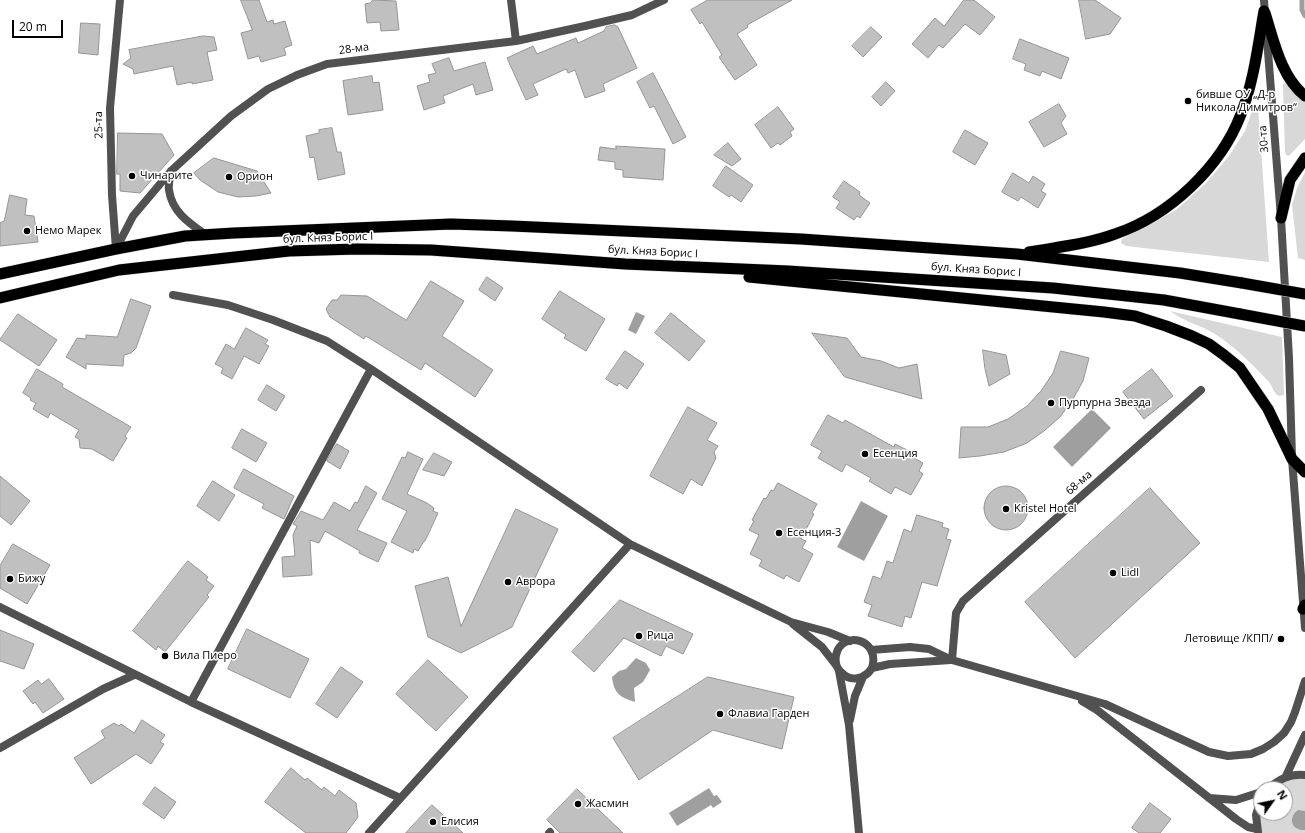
<!DOCTYPE html>
<html>
<head>
<meta charset="utf-8">
<style>
  body { margin:0 }
  #map { position:relative; width:1305px; height:833px; overflow:hidden; background:#fff; font-family:"Open Sans",sans-serif }
  canvas { display:block }
  .north { position:absolute; left:1253px; top:781px; width:40px; height:40px; box-sizing:border-box; background:#fff; border:1px solid #999; border-radius:50%; rotate:57deg; font-size:11px; font-weight:700; line-height:16px; text-align:center; color:#000 }
  .north::after { content:''; display:block; margin:auto; width:14px; height:18px; background:#000; clip-path:polygon(50% 0,100% 100%,50% 72%,0 100%) }
  .scale { position:absolute; left:12px; top:20px; width:51px; height:18px; box-sizing:border-box; border:2px solid #000; border-top:0; padding-left:5px; font-size:12px; line-height:14px; white-space:nowrap; color:#000; -webkit-text-stroke:3px #fff; paint-order:stroke }
</style>
</head>
<body>
<div id="map">
<canvas width="1305" height="833"></canvas>
<div class="north">N</div>
<div class="scale">20 m</div>
</div>
<script>
const g = document.querySelector('canvas').getContext('2d');
g.lineJoin = 'round';
function paint(path, color) { g.fillStyle = color; g.fill(path, 'evenodd'); }
function trace(path, color, width, dash) { g.strokeStyle = color; g.lineWidth = width; g.lineCap = dash ? 'butt' : 'round'; g.setLineDash(dash || []); g.stroke(path); }
function write(font, color, halo, rows, align = 'center') {
  g.font = font + ' "Open Sans",sans-serif'; g.lineWidth = 3; g.setLineDash([]); g.textBaseline = 'middle'; g.strokeStyle = halo; g.fillStyle = color; for (const [text, x, y, turn = 0] of rows) {
    g.save(); g.translate(x, y); g.rotate((+turn || 0) * Math.PI / 180); g.textAlign = isNaN(turn) ? turn : align; if (halo) g.strokeText(text, 0, 0); g.fillText(text, 0, 0); g.restore();
  }
}
paint(new Path2D(`
  M 1285,83 L 1305,102 L 1305,139 L 1289,156 L 1286,155 L 1285,152 L 1283,84 Z
  M 1254,105 L 1256,105 L 1258,107 L 1269,262 L 1126,246 L 1121,243 L 1122,239 L 1176,210 L 1206,183 L 1229,156 L 1245,131 Z
  M 1305,172 L 1305,260 L 1298,258 L 1292,205 L 1297,188 Z
  M 1170,311 L 1282,337 L 1284,395 L 1279,396 C 1273,393 1273,387 1269,382 C 1254,366 1239,351 1221,338 C 1206,326 1185,323 1170,311 Z
  M 1305,775 L 1305,833 L 1258,833 L 1261,799 L 1261,813 L 1285,813 L 1285,789 L 1267,789 L 1276,782 Z`), '#d8d8d8');
paint(new Path2D(`
  M 636,312 L 645,316 L 636,334 L 628,330 Z
  M 1092,409 L 1111,428 L 1072,467 L 1053,447 Z
  M 861,501 L 888,516 L 864,561 L 837,547 Z
  M 636,658 L 646,663 L 650,670 L 643,682 L 634,688 L 635,702 C 620,697 614,694 612,677 L 619,671 L 626,669 Z
  M 709,788 L 714,796 L 717,795 L 722,802 L 713,808 L 711,805 L 677,826 L 669,813 Z
  M 1298,810 L 1305,811 L 1305,830 C 1292,831 1287,818 1298,810 Z`), '#9f9f9f');
trace(new Path2D(`
  M 1302,0 L 1302,10 L 1305,16`), '#9f9f9f', 5);
const building = new Path2D(`
  M 241,0 L 259,0 L 267,22 L 273,20 L 274,24 L 285,21 L 292,45 L 284,48 L 286,55 L 261,62 L 259,56 L 248,59 L 241,33 L 252,30 Z
  M 373,0 L 396,1 L 399,30 L 381,31 L 380,22 L 367,23 L 365,4 L 370,3 Z
  M 708,0 L 792,0 L 747,25 L 748,27 L 737,34 L 757,65 L 735,80 L 719,57 L 722,55 L 702,22 L 700,24 L 691,10 Z
  M 964,0 L 974,0 L 995,17 L 980,35 L 965,24 L 943,48 L 939,45 L 928,58 L 912,44 L 935,18 L 944,26 Z
  M 1079,0 L 1095,0 L 1121,18 L 1110,34 L 1086,39 Z
  M 81,23 L 100,24 L 98,55 L 79,53 Z
  M 615,25 L 618,27 L 637,68 L 603,84 L 605,91 L 585,98 L 575,70 L 568,73 L 566,69 L 533,84 L 538,95 L 526,100 L 507,58 L 533,46 L 537,54 L 576,38 L 578,43 L 604,31 L 606,27 Z
  M 871,27 L 882,37 L 863,57 L 852,46 Z
  M 203,36 L 214,37 L 217,50 L 207,52 L 213,80 L 192,84 L 192,82 L 177,85 L 173,66 L 134,74 L 133,69 L 123,64 L 131,58 L 129,50 Z
  M 1020,39 L 1069,58 L 1061,79 L 1042,71 L 1040,76 L 1024,70 L 1026,64 L 1013,59 Z
  M 449,58 L 454,71 L 485,62 L 493,90 L 476,95 L 473,84 L 443,96 L 445,103 L 424,110 L 417,86 L 430,82 L 428,75 L 436,73 L 432,64 Z
  M 653,73 L 686,137 L 673,144 L 654,106 L 650,108 L 637,82 Z
  M 372,76 L 373,83 L 379,82 L 383,110 L 348,115 L 343,81 Z
  M 886,82 L 895,91 L 881,106 L 872,97 Z
  M 1059,104 L 1066,116 L 1061,123 L 1067,134 L 1044,147 L 1029,122 Z
  M 778,107 L 794,129 L 790,132 L 792,136 L 780,145 L 778,143 L 771,148 L 755,125 Z
  M 332,128 L 337,152 L 341,152 L 345,174 L 318,180 L 314,157 L 310,158 L 306,136 L 319,133 L 319,130 Z
  M 965,130 L 988,143 L 975,165 L 953,152 Z
  M 118,133 L 162,134 L 174,155 L 140,193 L 120,191 L 120,174 L 117,174 Z
  M 728,143 L 741,159 L 732,166 L 714,155 Z
  M 616,146 L 665,149 L 663,180 L 623,177 L 623,170 L 615,169 L 615,162 L 598,160 L 600,147 L 616,149 Z
  M 214,158 L 257,171 L 271,193 L 256,196 L 238,197 L 218,192 L 200,180 L 194,173 Z
  M 726,166 L 753,185 L 741,202 L 731,195 L 729,197 L 713,186 Z
  M 1013,173 L 1029,183 L 1033,176 L 1045,184 L 1041,191 L 1046,194 L 1038,208 L 1021,197 L 1018,201 L 1002,192 Z
  M 844,181 L 860,192 L 859,195 L 870,203 L 860,218 L 857,216 L 854,220 L 836,208 L 840,202 L 833,197 Z
  M 10,195 L 27,199 L 25,215 L 34,216 L 38,242 L 0,246 L 0,223 L 4,221 Z
  M 487,277 L 503,288 L 495,301 L 479,290 Z
  M 431,281 L 464,301 L 442,336 L 493,370 L 475,397 L 425,363 L 421,370 L 366,336 L 364,339 L 330,317 L 326,309 L 332,300 L 337,300 L 341,295 L 367,296 L 406,320 Z
  M 560,291 L 605,319 L 586,351 L 564,338 L 566,335 L 542,319 Z
  M 131,299 L 151,306 L 136,348 L 131,353 L 124,355 L 123,366 L 86,364 L 86,369 L 66,357 L 77,338 L 86,339 L 86,335 L 117,337 Z
  M 671,313 L 705,341 L 689,361 L 655,333 Z
  M 18,314 L 57,340 L 39,366 L 0,340 Z
  M 246,328 L 268,340 L 265,344 L 269,346 L 259,364 L 244,356 L 232,379 L 221,373 L 223,368 L 215,364 L 226,344 L 234,349 Z
  M 812,333 L 847,338 L 861,357 L 881,361 L 899,368 L 917,364 L 922,399 L 845,377 Z
  M 983,350 L 1006,355 L 1010,374 L 989,386 L 985,369 Z
  M 625,351 L 644,364 L 627,389 L 619,383 L 617,386 L 606,379 Z
  M 1061,351 L 1089,358 L 1083,381 L 1073,399 L 1060,417 L 1044,431 L 1027,443 L 1004,452 L 980,456 L 959,458 L 961,427 L 988,427 L 1008,419 L 1027,406 L 1041,391 L 1053,373 Z
  M 37,369 L 63,384 L 62,387 L 131,427 L 125,436 L 127,438 L 113,461 L 92,449 L 80,448 L 79,439 L 75,437 L 79,430 L 50,413 L 48,418 L 33,409 L 36,403 L 30,400 L 31,398 L 23,393 Z
  M 1152,369 L 1173,396 L 1144,419 L 1123,392 Z
  M 267,385 L 285,396 L 276,411 L 258,400 Z
  M 688,407 L 717,423 L 707,440 L 718,446 L 714,452 L 716,458 L 702,486 L 691,479 L 683,494 L 650,476 Z
  M 828,415 L 843,423 L 845,420 L 894,447 L 895,444 L 911,452 L 909,455 L 923,463 L 919,471 L 923,474 L 911,495 L 895,487 L 891,494 L 869,481 L 871,478 L 846,464 L 842,472 L 818,458 L 822,451 L 811,445 Z
  M 242,429 L 267,443 L 256,462 L 232,448 Z
  M 337,444 L 349,451 L 340,469 L 327,461 Z
  M 408,452 L 423,459 L 407,494 L 427,503 L 434,508 L 433,511 L 438,513 L 425,541 L 424,541 L 418,551 L 414,549 L 413,553 L 391,542 L 407,511 L 382,499 L 402,457 L 405,458 Z
  M 434,453 L 452,462 L 444,476 L 423,470 Z
  M 244,469 L 294,496 L 284,519 L 262,508 L 264,504 L 234,488 Z
  M 0,476 L 30,501 L 11,525 L 0,516 Z
  M 213,481 L 235,495 L 219,521 L 197,506 Z
  M 778,483 L 817,504 L 812,513 L 814,514 L 801,539 L 806,541 L 802,548 L 813,554 L 799,582 L 786,575 L 784,579 L 759,566 L 762,560 L 750,554 L 759,535 L 749,530 L 754,521 L 752,520 L 764,498 L 766,499 L 771,490 L 773,491 Z
  M984 508a22 22 0 1 1 44 0a22 22 0 1 1-44 0Z
  M 366,486 L 377,493 L 357,530 L 387,543 L 378,562 L 359,553 L 360,551 L 325,531 L 319,543 L 310,540 L 312,575 L 283,577 L 282,557 L 295,556 L 293,535 L 297,526 L 293,524 L 301,511 L 323,520 L 334,502 L 350,511 L 355,502 L 357,503 Z
  M 1150,488 L 1200,543 L 1075,658 L 1025,602 Z
  M 516,509 L 558,529 L 512,627 L 461,653 L 428,637 L 415,586 L 448,577 L 461,626 Z
  M 917,515 L 943,523 L 942,527 L 949,529 L 946,539 L 951,540 L 937,586 L 922,582 L 911,618 L 905,616 L 902,627 L 868,616 L 872,605 L 864,602 L 873,576 L 881,579 L 887,561 L 893,563 L 904,529 L 911,532 Z
  M 13,544 L 50,565 L 27,604 L 0,588 L 0,566 Z
  M 188,561 L 208,577 L 206,580 L 214,586 L 207,595 L 209,597 L 165,652 L 158,646 L 156,650 L 133,631 Z
  M 620,600 L 693,634 L 683,654 L 666,646 L 661,656 L 624,638 L 594,672 L 572,652 Z
  M 247,629 L 309,659 L 290,698 L 228,669 Z
  M 0,630 L 34,644 L 24,669 L 0,661 Z
  M 428,660 L 468,697 L 436,731 L 396,694 Z
  M 341,667 L 363,682 L 337,718 L 316,704 Z
  M 708,677 L 794,697 L 782,749 L 713,730 L 639,780 L 613,738 Z
  M 49,679 L 64,699 L 43,713 L 35,702 L 33,704 L 23,691 L 38,680 L 41,684 Z
  M 142,720 L 165,735 L 160,742 L 164,744 L 151,764 L 136,754 L 91,784 L 74,758 L 105,738 L 101,731 L 114,723 L 119,726 L 121,724 L 134,733 Z
  M 291,768 L 305,780 L 307,778 L 322,790 L 324,787 L 335,796 L 339,790 L 356,803 L 358,817 L 346,833 L 306,833 L 265,802 Z
  M 155,787 L 176,802 L 164,819 L 143,804 Z
  M 577,789 L 623,833 L 560,833 L 547,820 Z
  M 1150,803 L 1171,819 L 1160,833 L 1139,833 L 1132,828 Z
  M 432,805 L 463,833 L 406,833 Z`);
paint(building, '#c0c0c0');
trace(building, '#959595', 1);
const trunk = new Path2D(`
  M 1265,13 C 1274,41 1281,77 1305,96
  M 1281,218 L 1290,180 L 1305,158
  M 1029,252 C 1058,247 1088,244 1115,234 C 1169,216 1221,167 1241,114 C 1254,81 1258,45 1264,11
  M 0,274 L 116,249 L 185,236 L 234,233 L 451,224 L 512,226 L 801,239 L 1017,254 L 1180,273 L 1242,283
  M 749,277 L 1104,312 L 1135,316 L 1166,326 L 1192,336 L 1209,344 L 1224,355 L 1240,368 L 1268,409 L 1292,459 L 1305,472
  M 0,298 L 119,270 L 289,251 L 357,249 L 431,250 L 625,264 L 788,271 L 1053,288 L 1164,300 L 1240,314
  M 1303,609 L 1305,605`);
trace(trunk, '#dbdbdb', 12);
trace(new Path2D(`
  M 511,0 L 516,41
  M 171,171 C 170,177 168,184 169,190 C 172,212 189,223 206,235
  M 116,249 L 133,216 L 171,171 L 231,116 L 268,89 L 297,75 L 327,64 L 516,41 L 585,26 L 632,15 L 664,0
  M 116,249 L 112,195 L 110,108 L 120,0
  M 173,295 L 228,305 L 273,320 L 327,341 L 371,369 L 630,544 L 791,622 L 828,632 L 850,641
  M 1292,459 L 1305,628
  M 0,607 L 191,702 L 400,798
  M 793,624 L 822,647 L 836,665
  M 871,650 L 910,647 L 929,649 L 952,660 L 1105,704 L 1209,752 L 1228,756 L 1251,754 L 1263,749 L 1274,742 L 1284,733 L 1291,722 L 1295,712 L 1305,681
  M 952,660 L 956,613 L 963,601 L 1201,390
  M 872,668 C 881,639 842,629 836,655 C 835,661 836,668 841,672 C 851,683 865,679 872,668 L 890,664 L 951,660
  M 839,671 L 849,725 L 859,833
  M 1082,701 L 1097,710 L 1236,819 L 1248,827 L 1257,829
  M 191,702 L 371,369
  M 850,720 L 855,696 L 863,677
  M 0,748 L 103,689 L 134,675
  M 1286,776 L 1305,735
  M 1267,789 C 1279,780 1289,773 1305,775
  M 1209,798 L 1236,800 L 1261,792
  M 1258,832 L 1256,815 L 1261,799
  M 369,833 L 630,544
  M 549,833 L 550,832`), '#515151', 8);
trace(new Path2D(`
  M 1264,0 L 1265,15
  M 1266,26 L 1281,218 L 1289,358 L 1292,456`), '#515151', 8);
trace(trunk, '#000', 11);
const trunkBridge = new Path2D(`
  M 1242,283 L 1305,294
  M 1240,314 L 1305,326`);
trace(trunkBridge, '#dbdbdb', 12, []);
trace(trunkBridge, '#000', 11);
for (const [x, y, r, color] of [
  [1188,101,4,"#000"],
  [132,176,4,"#000"],
  [229,177,4,"#000"],
  [27,231,4,"#000"],
  [1051,403,4,"#000"],
  [865,454,4,"#000"],
  [1006,509,4,"#000"],
  [779,533,4,"#000"],
  [1113,573,4,"#000"],
  [10,579,4,"#000"],
  [508,582,4,"#000"],
  [639,636,4,"#000"],
  [1281,639,4,"#000"],
  [165,656,4,"#000"],
  [720,714,4,"#000"],
  [578,804,4,"#000"],
  [433,822,4,"#000"]
]) { const dot = new Path2D(); dot.arc(x, y, r, 0, 2 * Math.PI); g.fillStyle = color; g.fill(dot); trace(dot, '#fff', 1.5); }
write('11px', '#000', '#fff', [
  ["28-ма",354,49,-7],
  ["25-та",99,125,-91],
  ["30-та",1264,139,-95],
  ["бул. Княз Борис I",328,238,-2],
  ["бул. Княз Борис I",653,252,3],
  ["бул. Княз Борис I",976,270,4],
  ["68-ма",1079,483,-41]
]);
write('11px', '#000', '#fff', [
  ["бивше ОУ „Д-р",1196,95],
  ["Никола Димитров“",1196,108],
  ["Чинарите",140,176],
  ["Орион",237,177],
  ["Немо Марек",35,231],
  ["Пурпурна Звезда",1059,403],
  ["Есенция",873,454],
  ["Kristel Hotel",1014,509],
  ["Есенция-3",787,533],
  ["Lidl",1121,573],
  ["Бижу",18,579],
  ["Аврора",516,582],
  ["Рица",647,636],
  ["Летовище /КПП/",1273,639,"right"],
  ["Вила Пиеро",173,656],
  ["Флавиа Гарден",728,714],
  ["Жасмин",586,804],
  ["Елисия",441,822]
], 'left');
</script>
</body>
</html>
